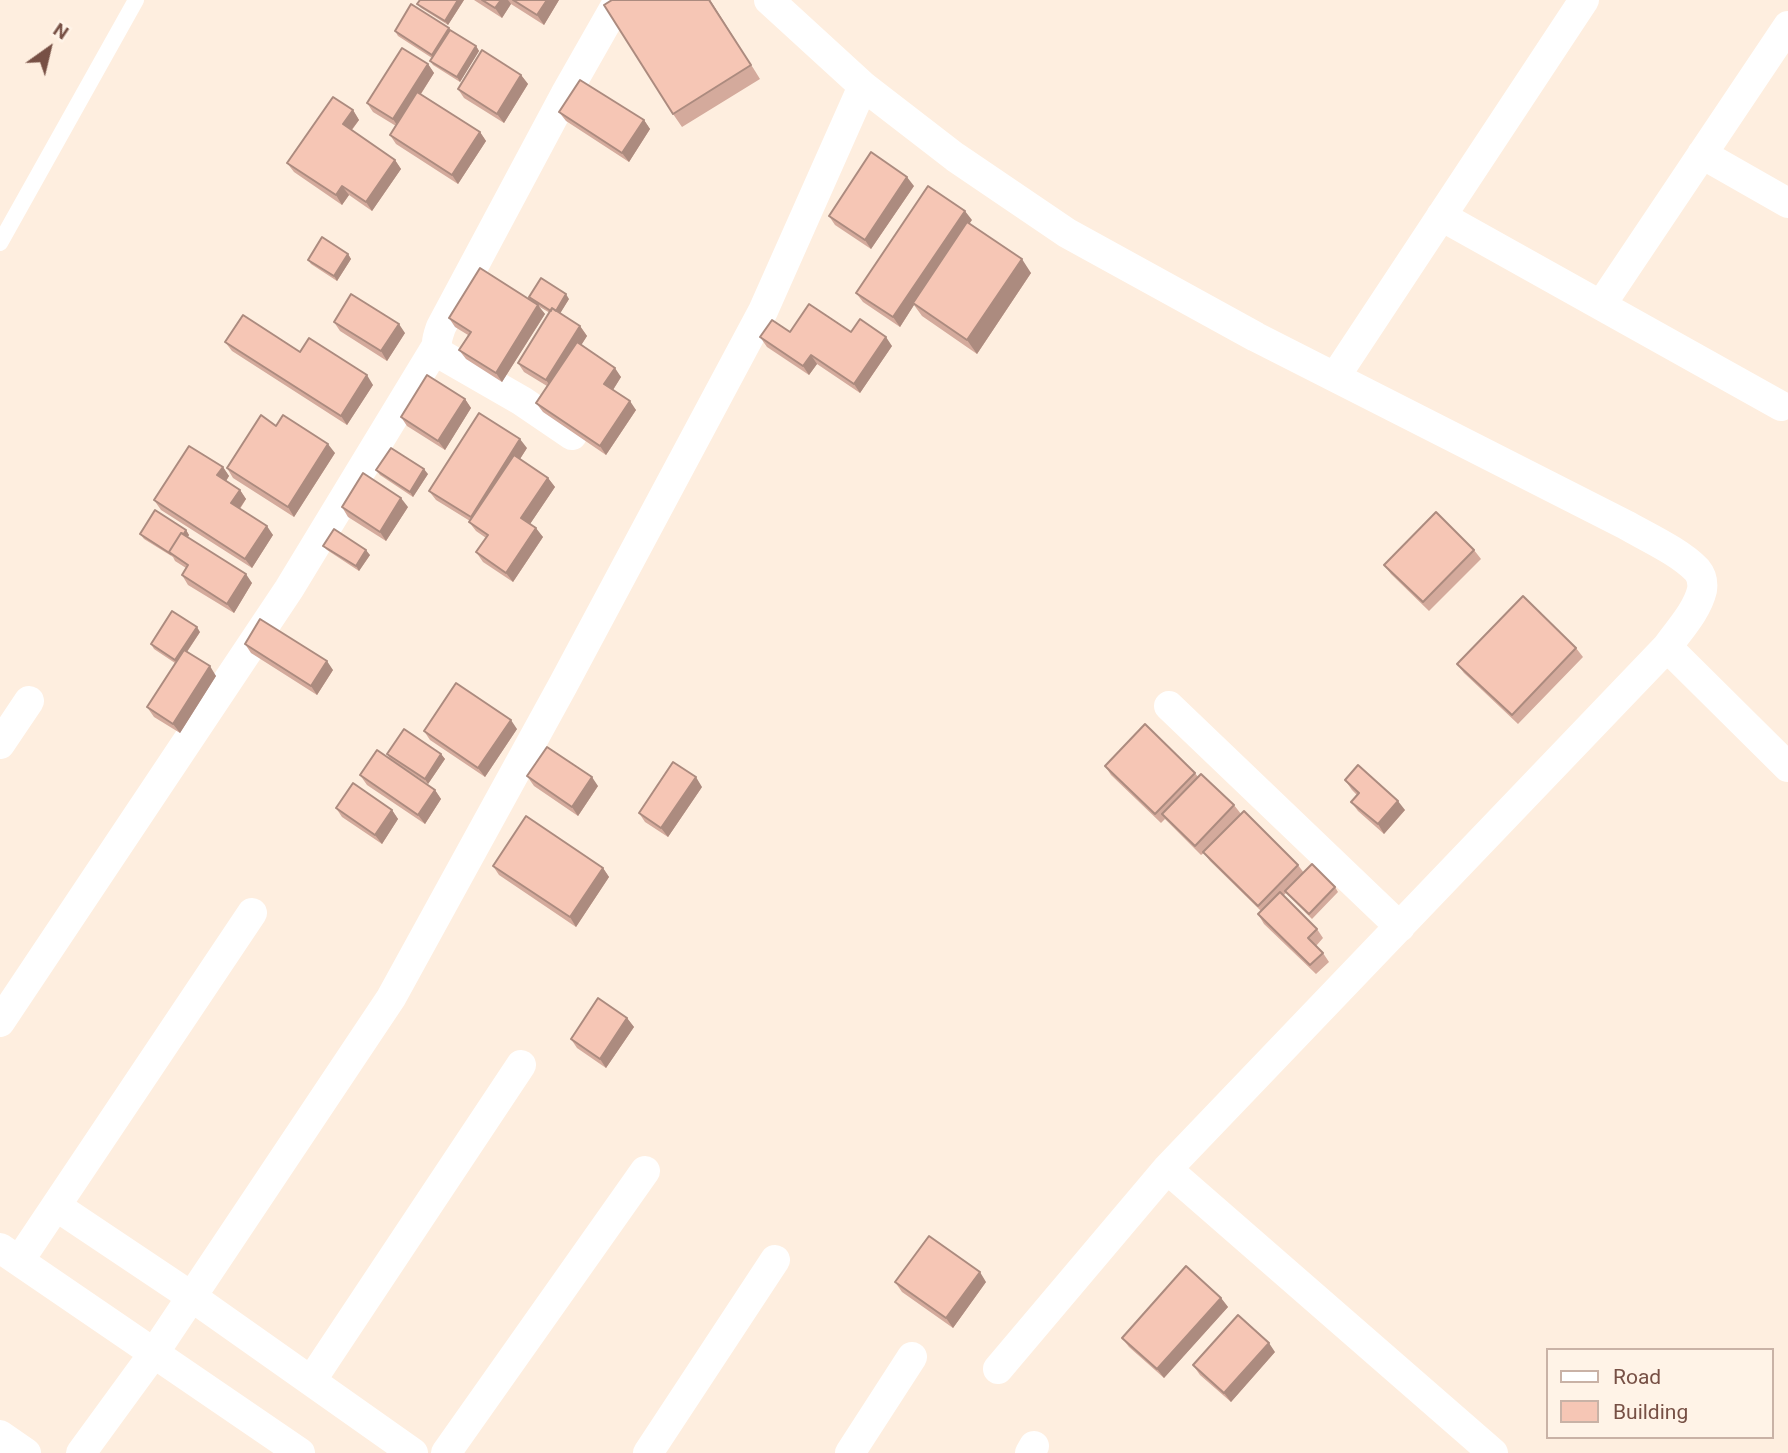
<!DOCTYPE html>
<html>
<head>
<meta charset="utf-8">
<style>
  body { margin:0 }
  #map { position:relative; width:1788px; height:1453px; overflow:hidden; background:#feeedf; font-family:Roboto,sans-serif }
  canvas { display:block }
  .legend { position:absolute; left:1546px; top:1348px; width:228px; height:91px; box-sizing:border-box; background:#fff3e7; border:2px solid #c9b2a6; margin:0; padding:9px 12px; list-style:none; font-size:21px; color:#775045 }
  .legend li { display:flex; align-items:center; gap:14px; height:35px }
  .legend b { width:35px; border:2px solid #c9b2a6 }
  .north { position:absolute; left:14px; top:14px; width:70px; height:70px; -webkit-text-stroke:5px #fff3e7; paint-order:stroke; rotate:34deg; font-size:19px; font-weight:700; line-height:28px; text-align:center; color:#775045 }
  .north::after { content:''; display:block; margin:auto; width:24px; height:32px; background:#775045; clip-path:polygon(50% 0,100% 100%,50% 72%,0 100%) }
</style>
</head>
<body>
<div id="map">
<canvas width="1788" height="1453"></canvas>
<ul class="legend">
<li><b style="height:9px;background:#fff"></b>Road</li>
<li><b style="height:19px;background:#f6c6b5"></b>Building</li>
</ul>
<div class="north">N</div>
</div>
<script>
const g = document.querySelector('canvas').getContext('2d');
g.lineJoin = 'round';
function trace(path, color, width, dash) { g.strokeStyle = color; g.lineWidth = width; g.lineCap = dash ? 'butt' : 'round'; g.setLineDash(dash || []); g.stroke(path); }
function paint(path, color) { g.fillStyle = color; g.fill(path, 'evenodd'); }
trace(new Path2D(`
  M 0,243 L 136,0`), '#fff', 16);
trace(new Path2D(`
  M 769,0 L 863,86 L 955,157 L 1067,233 L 1256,337 L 1626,525 C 1647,537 1680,552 1697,570 C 1702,576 1703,583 1702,590 C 1697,611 1679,630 1667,647 L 1167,1169 L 998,1369
  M 1702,154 L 1788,203
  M 1441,216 L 1781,406
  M 1601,305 L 1788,26
  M 1335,377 L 1584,0
  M 572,435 L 522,401 L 442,355 C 434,345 437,339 441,327 L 565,95 L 619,0
  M 1667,647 L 1788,767
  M 1169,706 L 1400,927
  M 0,744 L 29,701
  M 0,1022 L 289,589 L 436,347
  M 1167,1169 L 1493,1453
  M 56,1206 L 192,1297 L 413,1453
  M 0,1248 L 300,1453
  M 19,1261 L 252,913
  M 311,1381 L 521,1065
  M 0,1435 L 26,1453
  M 81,1453 L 154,1353 L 391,998 L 563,685 L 763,311 L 863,86
  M 446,1453 L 645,1171
  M 648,1453 L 775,1260
  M 850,1453 L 912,1357
  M 1030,1453 L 1034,1446`), '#fff', 30);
paint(new Path2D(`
  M 420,0 L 464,0 L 448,25 L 421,8 L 417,4 Z
  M 474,0 L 559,0 L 544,25 L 511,4 L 502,18 Z
  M 612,0 L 710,0 L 760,79 L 682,127 L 673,114 Z
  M 450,30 L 476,46 L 479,51 L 460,82 L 433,65 L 430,61 L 432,58 L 398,36 L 395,31 Z
  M 428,64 L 434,73 L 421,94 L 480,132 L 486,141 L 458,184 L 396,144 L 390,135 L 396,126 L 373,112 L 367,103 Z
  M 521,75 L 528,84 L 504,123 L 464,98 L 458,89 Z
  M 353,110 L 359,120 L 352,130 L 395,160 L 401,169 L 372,211 L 349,195 L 342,205 L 294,172 L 287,163 Z
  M 559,112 L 644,120 L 650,129 L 629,162 L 566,121 Z
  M 914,186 L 871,249 L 835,225 L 829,216 Z
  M 972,220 L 969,223 L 1031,273 L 977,354 L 922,316 L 914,305 L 900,327 L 863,302 L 856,293 Z
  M 348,254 L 351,259 L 337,281 L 311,264 L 308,260 Z
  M 529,297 L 569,299 L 560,313 L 580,326 L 587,336 L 581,345 L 621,377 L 613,390 L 636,410 L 606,455 L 543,412 L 536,403 L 547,386 L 524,372 L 518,363 L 550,313 L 538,306 L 545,314 L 502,382 L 466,359 L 459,350 L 468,335 L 455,327 L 449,318 L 531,301 Z
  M 334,322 L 405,333 L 387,361 L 340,331 Z
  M 790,332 L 851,332 L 892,346 L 860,393 L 817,364 L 809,375 L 767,347 L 760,337 Z
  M 225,342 L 300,352 L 373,385 L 347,425 L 232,351 Z
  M 465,399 L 471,408 L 445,450 L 407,426 L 401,417 Z
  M 276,426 L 335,453 L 294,517 L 233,478 L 227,468 Z
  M 527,448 L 520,459 L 548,478 L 555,487 L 530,524 L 543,537 L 513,582 L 483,562 L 476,552 L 486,538 L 476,531 L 469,522 L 470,521 L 436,500 L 429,491 Z
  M 223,467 L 229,476 L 226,481 L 240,490 L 246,499 L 240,509 L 273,535 L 252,568 L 161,510 L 154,500 Z
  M 376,470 L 428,474 L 413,497 L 380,475 Z
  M 342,507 L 408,507 L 386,541 L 348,517 Z
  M 186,530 L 189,535 L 188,537 L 252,583 L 234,613 L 188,585 L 182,575 L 186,568 L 175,561 L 173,557 L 144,539 L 140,534 Z
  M 323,546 L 370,555 L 359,571 L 327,550 Z
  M 1474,550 L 1481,559 L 1429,611 L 1391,574 L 1384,565 Z
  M 200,632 L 187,652 L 216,676 L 180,733 L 154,717 L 147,707 L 175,663 L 154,649 L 151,644 Z
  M 245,644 L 333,670 L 317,695 L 251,653 Z
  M 1576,648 L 1583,657 L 1518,724 L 1464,673 L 1457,664 Z
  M 517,729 L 485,777 L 430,740 L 424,731 Z
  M 387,754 L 441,754 L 445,759 L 428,784 L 390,759 Z
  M 1105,766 L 1195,773 L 1198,777 L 1234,805 L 1241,814 L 1298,865 L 1304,873 L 1335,887 L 1338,892 L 1312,919 L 1286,893 L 1283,896 L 1317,929 L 1323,938 L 1316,946 L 1323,953 L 1329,962 L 1316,974 L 1264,924 L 1258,914 L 1261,911 L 1210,861 L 1204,853 L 1201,855 L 1165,819 L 1161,823 L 1111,775 Z
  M 360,775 L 435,790 L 441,799 L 425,824 L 367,785 Z
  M 527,776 L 598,786 L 578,816 L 534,786 Z
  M 1345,780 L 1405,810 L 1384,834 L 1358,811 L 1351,802 L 1357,795 L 1352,790 Z
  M 702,787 L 668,837 L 645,822 L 639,813 Z
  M 336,808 L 392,810 L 398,819 L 382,844 L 342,817 Z
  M 493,866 L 603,868 L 609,877 L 576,927 L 499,875 Z
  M 627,1018 L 634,1027 L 606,1068 L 577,1048 L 571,1039 Z
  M 895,1282 L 986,1282 L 953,1328 L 902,1292 Z
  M 1221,1298 L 1228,1307 L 1164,1378 L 1129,1347 L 1122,1338 Z
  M 1275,1352 L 1231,1402 L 1200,1375 L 1193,1365 Z`), '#d4aa9c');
paint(new Path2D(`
  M 458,0 L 464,0 L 448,25 L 445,21 Z
  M 501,0 L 508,0 L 511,4 L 502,18 L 495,8 Z
  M 547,0 L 559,0 L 544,25 L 537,15 Z
  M 709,0 L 710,0 L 760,79 L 751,65 Z
  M 449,28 L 452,33 L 435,59 L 432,55 Z
  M 476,46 L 479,51 L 460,82 L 457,77 Z
  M 428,64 L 434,73 L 399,128 L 393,119 Z
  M 521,75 L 528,84 L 504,123 L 497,114 Z
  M 353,110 L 359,120 L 349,133 L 343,124 Z
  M 644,120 L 650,129 L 629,162 L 622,153 Z
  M 480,132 L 486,141 L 458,184 L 452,175 Z
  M 395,160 L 401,169 L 372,211 L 366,202 Z
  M 907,177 L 914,186 L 871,249 L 865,240 Z
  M 342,186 L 349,195 L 342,205 L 336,195 Z
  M 965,211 L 972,220 L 915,304 L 913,303 L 914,305 L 900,327 L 893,317 Z
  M 348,254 L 351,259 L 337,281 L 334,276 Z
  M 1022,259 L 1031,273 L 977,354 L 967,340 Z
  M 566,294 L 569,299 L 558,317 L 554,313 Z
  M 538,305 L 545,314 L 502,382 L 496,373 Z
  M 399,324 L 405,333 L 387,361 L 381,351 Z
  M 580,326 L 587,336 L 553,390 L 546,380 Z
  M 886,337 L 892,346 L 860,393 L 854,384 Z
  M 811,355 L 817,364 L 809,375 L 803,366 Z
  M 615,368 L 621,377 L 611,393 L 604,384 Z
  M 367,375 L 373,385 L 347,425 L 341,416 Z
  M 465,399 L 471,408 L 445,450 L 438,441 Z
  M 630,401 L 636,410 L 606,455 L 600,446 Z
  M 520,439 L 527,448 L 477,526 L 471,517 Z
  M 328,444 L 335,453 L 294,517 L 288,507 Z
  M 223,467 L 229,476 L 224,484 L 217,475 Z
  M 424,469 L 428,474 L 413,497 L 410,492 Z
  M 548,478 L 555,487 L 528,527 L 521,518 Z
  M 240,490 L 246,499 L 237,512 L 231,503 Z
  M 401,498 L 408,507 L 386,541 L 380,532 Z
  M 267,526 L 273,535 L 252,568 L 245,559 Z
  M 536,528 L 543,537 L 513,582 L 506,573 Z
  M 186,530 L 189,535 L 176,556 L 171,553 Z
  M 366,550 L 370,555 L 359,571 L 356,566 Z
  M 246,574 L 252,583 L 234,613 L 227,604 Z
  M 197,627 L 200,632 L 178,665 L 175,660 Z
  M 327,661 L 333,670 L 317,695 L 311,686 Z
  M 210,666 L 216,676 L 180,733 L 173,724 Z
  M 511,720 L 517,729 L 485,777 L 478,768 Z
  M 441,754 L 445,759 L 428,784 L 425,779 Z
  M 592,777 L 598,786 L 578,816 L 572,807 Z
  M 696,777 L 702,787 L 668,837 L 661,828 Z
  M 435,790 L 441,799 L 425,824 L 418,815 Z
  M 1398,801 L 1405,810 L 1384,834 L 1378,824 Z
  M 392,810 L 398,819 L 382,844 L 375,835 Z
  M 603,868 L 609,877 L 576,927 L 570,917 Z
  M 627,1018 L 634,1027 L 606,1068 L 600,1059 Z
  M 980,1272 L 986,1282 L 953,1328 L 946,1318 Z
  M 1221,1298 L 1228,1307 L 1164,1378 L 1157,1369 Z
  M 1269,1343 L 1275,1352 L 1231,1402 L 1224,1393 Z`), '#ac8b7f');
const building = new Path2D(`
  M 420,0 L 458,0 L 445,21 L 417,4 Z
  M 482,0 L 501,0 L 495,8 Z
  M 513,0 L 547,0 L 537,15 Z
  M 612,0 L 709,0 L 751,65 L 673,114 L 604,5 Z
  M 411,4 L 449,28 L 432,55 L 395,31 Z
  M 450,30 L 476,46 L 457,77 L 430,61 Z
  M 402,48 L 428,64 L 393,119 L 367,103 Z
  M 482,50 L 521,75 L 497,114 L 458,89 Z
  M 580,80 L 644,120 L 622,153 L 559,112 Z
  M 417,92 L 480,132 L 452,175 L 390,135 Z
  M 333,97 L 353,110 L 343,124 L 395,160 L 366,202 L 342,186 L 336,195 L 287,163 Z
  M 871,152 L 907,177 L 865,240 L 829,216 Z
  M 928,186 L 965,211 L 893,317 L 856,293 Z
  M 967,222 L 1022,259 L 967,340 L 913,303 Z
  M 322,237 L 348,254 L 334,276 L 308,260 Z
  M 480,268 L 538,305 L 496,373 L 459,350 L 471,332 L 449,318 Z
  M 541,278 L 566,294 L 556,311 L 552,308 L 551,311 L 529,297 Z
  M 351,294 L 399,324 L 381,351 L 334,322 Z
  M 809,304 L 851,332 L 860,319 L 886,337 L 854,384 L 811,355 L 803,366 L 760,337 L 772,320 L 790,332 Z
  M 552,308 L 580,326 L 546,380 L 518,363 Z
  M 243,315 L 300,352 L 309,338 L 367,375 L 341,416 L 225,342 Z
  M 577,342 L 615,368 L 604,384 L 630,401 L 600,446 L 536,403 Z
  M 427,375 L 465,399 L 438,441 L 401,417 Z
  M 479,413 L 520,439 L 471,517 L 429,491 Z
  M 261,415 L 276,426 L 283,415 L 328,444 L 288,507 L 227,468 Z
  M 189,446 L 223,467 L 217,475 L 240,490 L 231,503 L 267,526 L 245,559 L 154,500 Z
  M 391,448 L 424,469 L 410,492 L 376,470 Z
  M 514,455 L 548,478 L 521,518 L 536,528 L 506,573 L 476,552 L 488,535 L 469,522 Z
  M 363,473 L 401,498 L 380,532 L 342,507 Z
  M 155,510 L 186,530 L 184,534 L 181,533 L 169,552 L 171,554 L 140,534 Z
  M 1436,512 L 1474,550 L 1423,602 L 1384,565 Z
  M 334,529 L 366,550 L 356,566 L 323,546 Z
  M 181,533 L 246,574 L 227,604 L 182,575 L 188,565 L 169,552 Z
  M 1523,596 L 1576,648 L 1512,715 L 1457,664 Z
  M 172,611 L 197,627 L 175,660 L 151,644 Z
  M 260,619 L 327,661 L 311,686 L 245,644 Z
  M 184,650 L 210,666 L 173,724 L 147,707 Z
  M 456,683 L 511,720 L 478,768 L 424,731 Z
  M 1145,724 L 1195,773 L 1155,814 L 1105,766 Z
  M 404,729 L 441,754 L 425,779 L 387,754 Z
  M 547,747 L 592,777 L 572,807 L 527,776 Z
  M 377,750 L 435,790 L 418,815 L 360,775 Z
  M 673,762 L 696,777 L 661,828 L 639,813 Z
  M 1358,765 L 1398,801 L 1378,824 L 1351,802 L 1359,793 L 1345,780 Z
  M 1201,774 L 1234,805 L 1195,846 L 1162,814 Z
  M 353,783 L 392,810 L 375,835 L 336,808 Z
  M 1244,811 L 1298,865 L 1258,906 L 1203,852 Z
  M 526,816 L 603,868 L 570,917 L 493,866 Z
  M 1312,864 L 1335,887 L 1309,914 L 1285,891 Z
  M 1280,892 L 1317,929 L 1308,938 L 1323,953 L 1310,965 L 1258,914 Z
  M 598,998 L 627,1018 L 600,1059 L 571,1039 Z
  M 929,1236 L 980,1272 L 946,1318 L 895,1282 Z
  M 1186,1266 L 1221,1298 L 1157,1369 L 1122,1338 Z
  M 1238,1315 L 1269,1343 L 1224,1393 L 1193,1365 Z`);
paint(building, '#f6c6b5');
trace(building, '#ac8b7f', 2);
</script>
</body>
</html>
